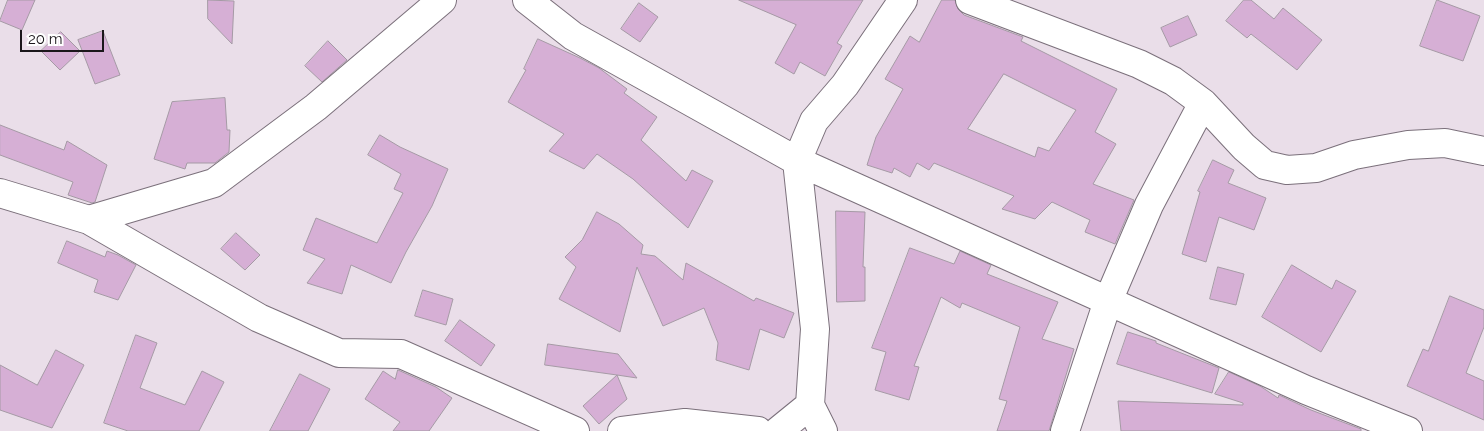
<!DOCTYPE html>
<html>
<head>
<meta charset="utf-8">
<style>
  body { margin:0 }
  #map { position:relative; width:1484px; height:431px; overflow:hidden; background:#eadee9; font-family:Raleway,sans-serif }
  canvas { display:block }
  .scale { position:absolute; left:20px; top:30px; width:84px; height:22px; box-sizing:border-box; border:2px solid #1b171b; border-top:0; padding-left:6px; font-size:15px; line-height:18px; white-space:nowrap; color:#1b171b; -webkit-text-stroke:4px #fff; paint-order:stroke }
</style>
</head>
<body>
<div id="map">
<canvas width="1484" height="431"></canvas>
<div class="scale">20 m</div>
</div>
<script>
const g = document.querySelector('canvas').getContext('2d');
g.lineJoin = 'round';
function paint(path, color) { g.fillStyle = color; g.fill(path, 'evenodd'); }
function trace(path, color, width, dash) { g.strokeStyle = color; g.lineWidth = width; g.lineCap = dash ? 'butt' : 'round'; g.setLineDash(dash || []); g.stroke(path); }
const building = new Path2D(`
  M 8,0 L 35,0 L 22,30 L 0,21 Z
  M 208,0 L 234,1 L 232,44 L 208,19 Z
  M 739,0 L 863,0 L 837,43 L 842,46 L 825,76 L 800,62 L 794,74 L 775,63 L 796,25 Z
  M 942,0 L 955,0 L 958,9 L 964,15 L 1023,37 L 1021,41 L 1117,89 L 1095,132 L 1116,144 L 1093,184 L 1134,200 L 1115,244 L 1085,232 L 1090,220 L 1052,202 L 1035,219 L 1002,209 L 1014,196 L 934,163 L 929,170 L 917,163 L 910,177 L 894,168 L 892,173 L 867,165 L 876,137 L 903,89 L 885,79 L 910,36 L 919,42 ZM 1004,74 L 1076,110 L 1049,151 L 1038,147 L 1035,157 L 968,129 Z
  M 1244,0 L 1251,0 L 1274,19 L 1283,8 L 1322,40 L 1297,70 L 1251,34 L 1247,38 L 1226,21 Z
  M 1437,0 L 1480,16 L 1463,61 L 1420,46 Z
  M 639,3 L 658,17 L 640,42 L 621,29 Z
  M 1188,16 L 1197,35 L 1170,47 L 1161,28 Z
  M 103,31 L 120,75 L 95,84 L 78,40 Z
  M 61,32 L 80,51 L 60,70 L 41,51 Z
  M 538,39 L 580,58 L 599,68 L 627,89 L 624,93 L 657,117 L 641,140 L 686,181 L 692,170 L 713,181 L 688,228 L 633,179 L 597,154 L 584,169 L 549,151 L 564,134 L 508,102 L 526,70 L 524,69 Z
  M 328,41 L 347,60 L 322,82 L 305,66 Z
  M 225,98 L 227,130 L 230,130 L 229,152 L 215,163 L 187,163 L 185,169 L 154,159 L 172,102 Z
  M 0,125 L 64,150 L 67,141 L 107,165 L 95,202 L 92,203 L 68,195 L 73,182 L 0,155 Z
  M 380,135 L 400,147 L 448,169 L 432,206 L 406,252 L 391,283 L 351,265 L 342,294 L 307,283 L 325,259 L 303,250 L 316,218 L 377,243 L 403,193 L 394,189 L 401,174 L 368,155 Z
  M 1213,160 L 1234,170 L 1228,183 L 1266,198 L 1254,230 L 1219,217 L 1206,262 L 1182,254 L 1200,192 L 1198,191 Z
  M 836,211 L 865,212 L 863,267 L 865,267 L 865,301 L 837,302 Z
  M 597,212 L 619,224 L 643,245 L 641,254 L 655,256 L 683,280 L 686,263 L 754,301 L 756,298 L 794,313 L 784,338 L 760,329 L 749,370 L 716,360 L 718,343 L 704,308 L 663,326 L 637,267 L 620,332 L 559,299 L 576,267 L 565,257 L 582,240 Z
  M 236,233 L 260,255 L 245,270 L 221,249 Z
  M 67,241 L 105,257 L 107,251 L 118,255 L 136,265 L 118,300 L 94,292 L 98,280 L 58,263 Z
  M 910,248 L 954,264 L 960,251 L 991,265 L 987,274 L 1058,302 L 1042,339 L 1074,349 L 1049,431 L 997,431 L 1007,401 L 999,399 L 1020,327 L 962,303 L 960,308 L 941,297 L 914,366 L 919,367 L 909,400 L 875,390 L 886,352 L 872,348 Z
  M 1292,265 L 1332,289 L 1336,280 L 1356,291 L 1321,352 L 1262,317 Z
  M 1218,267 L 1244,274 L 1236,305 L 1210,299 Z
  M 423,290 L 453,299 L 446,325 L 415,316 Z
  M 1450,296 L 1484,310 L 1484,327 L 1466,373 L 1484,381 L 1484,420 L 1407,386 L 1423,349 L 1428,351 Z
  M 460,320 L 495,345 L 481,366 L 445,341 Z
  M 1128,332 L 1156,341 L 1156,343 L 1219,368 L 1212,393 L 1117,364 Z
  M 136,335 L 157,343 L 140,388 L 185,405 L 202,371 L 224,382 L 199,431 L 128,431 L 104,423 Z
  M 548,344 L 618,354 L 637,378 L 617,375 L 627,399 L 599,424 L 583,406 L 617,375 L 545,365 Z
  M 56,350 L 84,365 L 52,428 L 0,410 L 0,365 L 37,385 Z
  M 398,370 L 436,387 L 452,398 L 429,431 L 393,431 L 400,422 L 365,399 L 383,371 L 395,379 Z
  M 1229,372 L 1260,386 L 1278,398 L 1279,395 L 1311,410 L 1361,429 L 1361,431 L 1121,431 L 1118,401 L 1243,405 L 1243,403 L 1215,394 Z
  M 300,374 L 330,389 L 308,431 L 270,431 Z`);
paint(building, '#d6afd5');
trace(building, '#a59aa5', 1);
const minor = new Path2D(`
  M 527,0 L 573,36 L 797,161 L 1306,390 L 1408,431
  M 970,0 L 1139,64 L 1173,81 L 1203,103 L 1244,147 L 1265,165 L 1287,170 L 1316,168 L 1354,155 L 1408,145 L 1445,143 L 1484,151
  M 0,193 L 89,220 L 214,183 L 316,107 L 442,0
  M 89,220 L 259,318 L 339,353 L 401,354 L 575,431
  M 622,431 L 685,423 L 758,431
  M 778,431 L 810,405
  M 823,431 L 810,405 L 815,329 L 797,161 L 814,121 L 845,85 L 903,0
  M 1065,431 L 1108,301 L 1149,205 L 1203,103`);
trace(minor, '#7b707b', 30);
trace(minor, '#fff', 28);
</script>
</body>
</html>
